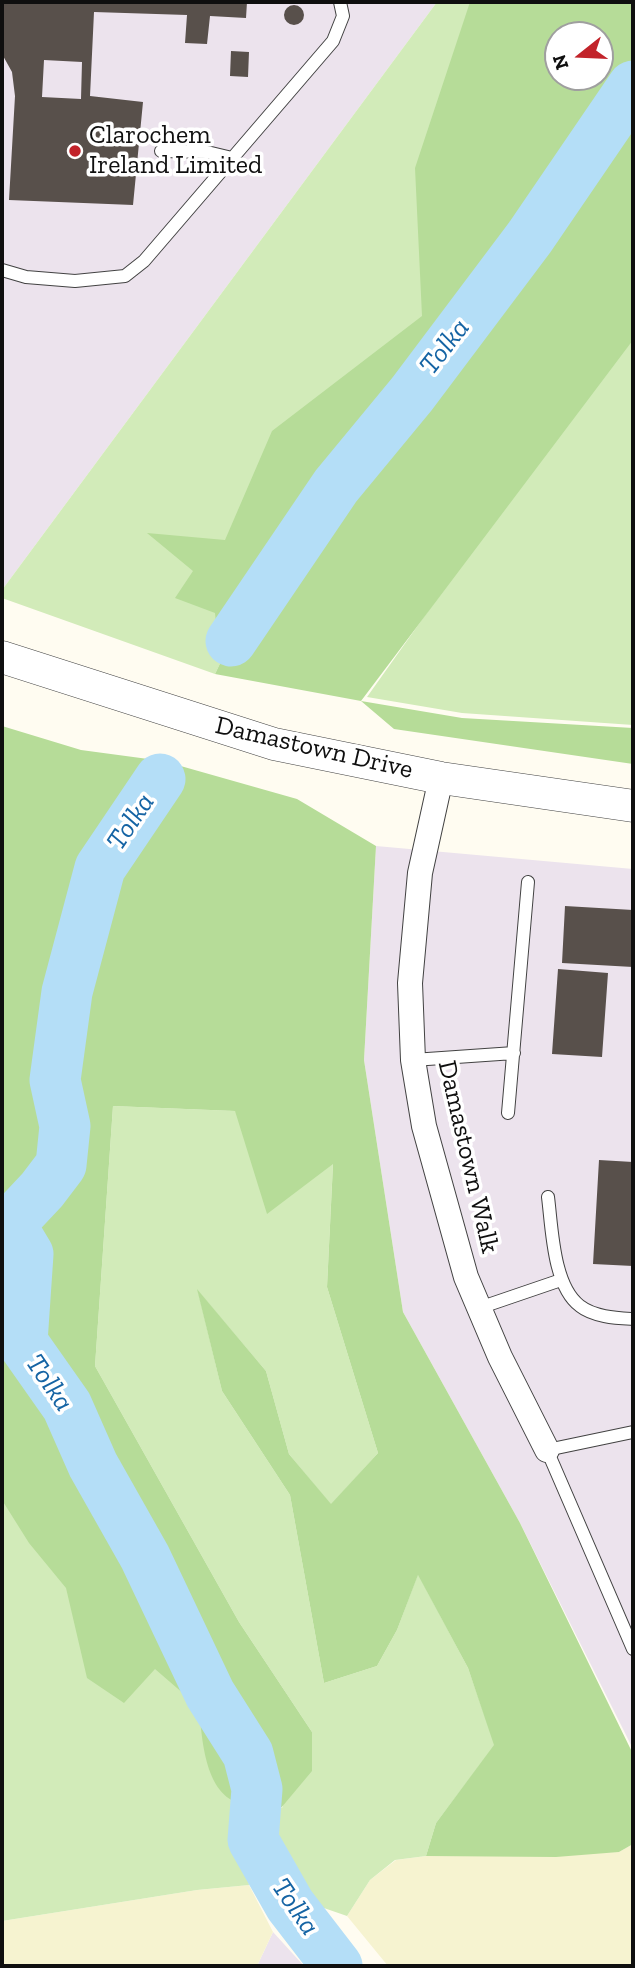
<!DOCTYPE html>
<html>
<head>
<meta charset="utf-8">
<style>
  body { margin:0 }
  #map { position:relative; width:635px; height:1968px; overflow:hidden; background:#fffcf1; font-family:"Zilla Slab",serif }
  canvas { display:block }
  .frame { position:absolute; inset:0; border:4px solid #0f0f0f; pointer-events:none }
  .north { position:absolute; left:544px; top:21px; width:70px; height:70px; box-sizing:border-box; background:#fff; border:2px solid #9f9f9f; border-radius:50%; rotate:252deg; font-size:19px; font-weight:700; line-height:28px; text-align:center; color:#0f0f0f }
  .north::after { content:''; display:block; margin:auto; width:24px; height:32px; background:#c2232a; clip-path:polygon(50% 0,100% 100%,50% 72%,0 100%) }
</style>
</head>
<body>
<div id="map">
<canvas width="635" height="1968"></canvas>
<div class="frame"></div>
<div class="north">N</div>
</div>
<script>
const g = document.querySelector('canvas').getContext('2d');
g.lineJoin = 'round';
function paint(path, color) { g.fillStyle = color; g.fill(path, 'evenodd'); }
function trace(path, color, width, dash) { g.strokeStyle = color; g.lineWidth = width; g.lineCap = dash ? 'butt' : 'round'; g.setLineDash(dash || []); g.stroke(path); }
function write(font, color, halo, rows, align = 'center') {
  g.font = font + ' "Zilla Slab",serif'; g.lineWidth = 7; g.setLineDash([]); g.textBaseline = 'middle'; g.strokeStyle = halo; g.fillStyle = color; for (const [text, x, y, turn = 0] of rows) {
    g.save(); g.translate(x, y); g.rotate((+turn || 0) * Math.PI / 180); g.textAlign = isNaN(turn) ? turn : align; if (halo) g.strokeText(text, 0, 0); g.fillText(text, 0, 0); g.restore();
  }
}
paint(new Path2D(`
  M 2,2 L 437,2 L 2,590 Z
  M 376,846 L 633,869 L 633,1749 L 520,1523 L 403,1312 L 364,1060 Z
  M 273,1932 L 304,1966 L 257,1966 Z`), '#ece3ed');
paint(new Path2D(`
  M 633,1844 L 633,1966 L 388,1966 L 347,1916 L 370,1880 L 396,1860 L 426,1856 L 619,1852 Z
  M 249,1885 L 273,1932 L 257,1966 L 2,1966 L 2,1921 L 197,1890 Z`), '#f6f3d0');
paint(new Path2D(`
  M 437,2 L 633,2 L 633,46 L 227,649 L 215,674 L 2,598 L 2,590 ZM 558,35 L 600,35 L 600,77 L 558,77 Z
  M 633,323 L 633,725 L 462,713 L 367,697 Z
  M 113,1106 L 235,1111 L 333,1163 L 327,1287 L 378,1453 L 331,1505 L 289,1454 L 266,1371 L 198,1291 L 222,1391 L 290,1495 L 324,1683 L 377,1666 L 397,1630 L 418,1574 L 468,1668 L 495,1745 L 436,1823 L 426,1856 L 395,1860 L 370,1880 L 347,1916 L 321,1907 L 281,1857 L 268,1807 L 282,1808 L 312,1732 L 239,1622 L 95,1366 Z
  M 2,1340 L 235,1763 L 249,1885 L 197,1890 L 2,1921 Z`), '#d2ebb9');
paint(new Path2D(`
  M 470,2 L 633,2 L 633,340 L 361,701 L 462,718 L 633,728 L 633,764 L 394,729 L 361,701 L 215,674 L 227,649 L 218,643 L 215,613 L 175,598 L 193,571 L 147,533 L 225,540 L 272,431 L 422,316 L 415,168 ZM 558,35 L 600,35 L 600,77 L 558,77 Z
  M 2,726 L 81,750 L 163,761 L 297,799 L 376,846 L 364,1060 L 403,1312 L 520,1523 L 633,1754 L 633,1844 L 619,1852 L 556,1857 L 426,1856 L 436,1823 L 494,1745 L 468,1668 L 418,1575 L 397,1630 L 377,1666 L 324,1683 L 290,1495 L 222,1391 L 197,1289 L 266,1371 L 289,1454 L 331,1504 L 378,1453 L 327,1287 L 333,1164 L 267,1214 L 235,1111 L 113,1106 L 95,1366 L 239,1622 L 312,1732 L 312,1771 L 281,1808 C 268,1807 250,1808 238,1803 C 204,1791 202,1737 199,1707 L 155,1669 L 124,1703 L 87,1678 L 66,1588 L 29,1543 L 2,1500 Z`), '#b6dc98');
trace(new Path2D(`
  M 231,641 L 336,486 L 412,394 L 530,237 L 633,86
  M 160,779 L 100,868 L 67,992 L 55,1080 L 65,1126 L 61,1165 L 42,1190 L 10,1224 L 28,1254 L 22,1342 L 67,1406 L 93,1465 L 145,1557 L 210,1694 L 248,1754 L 257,1789 L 253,1840 L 290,1905 L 337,1966`), '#b4def7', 51);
paint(new Path2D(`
  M 2,2 L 247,2 L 246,18 L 210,16 L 207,44 L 185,43 L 187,15 L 94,12 L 90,96 L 143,102 L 133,205 L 9,200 L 15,96 L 12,72 L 2,54 ZM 44,60 L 82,62 L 81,99 L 42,97 Z
  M284 15a10 10 0 1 1 20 0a10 10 0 1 1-20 0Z
  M 231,51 L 249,52 L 248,77 L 230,76 Z
  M 565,906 L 633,910 L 633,967 L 562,963 Z
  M 558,969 L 608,973 L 602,1057 L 552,1054 Z
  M 599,1160 L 633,1162 L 633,1266 L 593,1264 Z`), '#58504b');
const service = new Path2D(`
  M 161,151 L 207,152 L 232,158
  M 2,270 L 26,277 L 75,281 L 125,276 L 144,261 L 333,41 L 343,16 L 340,2
  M 413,1060 L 514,1053
  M 508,1113 L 528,882
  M 548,1197 C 552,1228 553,1286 580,1306 C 594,1317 617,1318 633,1319
  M 479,1308 L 561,1280
  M 633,1432 L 547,1450 L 633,1649`);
const minor = new Path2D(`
  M 441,778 L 420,873 L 410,983 L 413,1060 L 424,1126 L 466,1277 L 500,1357 L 547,1450`);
const tertiary = new Path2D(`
  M 2,657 L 274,744 L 441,778 L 633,806`);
trace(service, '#424242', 14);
trace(minor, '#424242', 26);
trace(tertiary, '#424242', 33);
trace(service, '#fff', 12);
trace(minor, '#fff', 24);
trace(tertiary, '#fff', 32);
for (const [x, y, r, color] of [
  [75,151,7,"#c2232a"]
]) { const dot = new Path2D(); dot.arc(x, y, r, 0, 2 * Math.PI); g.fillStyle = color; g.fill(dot); trace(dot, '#fff', 2.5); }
write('26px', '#0f0f0f', '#fff', [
  ["Clarochem",89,136],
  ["Ireland Limited",89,166]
], 'left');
write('26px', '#0f0f0f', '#fff', [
  ["Damastown Drive",314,748,13],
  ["Damastown Walk",468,1157,77]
]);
write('italic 28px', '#1564a4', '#fff', [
  ["Tolka",445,347,-52],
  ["Tolka",131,822,-56],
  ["Tolka",49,1383,56],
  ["Tolka",295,1907,56]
]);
</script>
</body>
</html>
